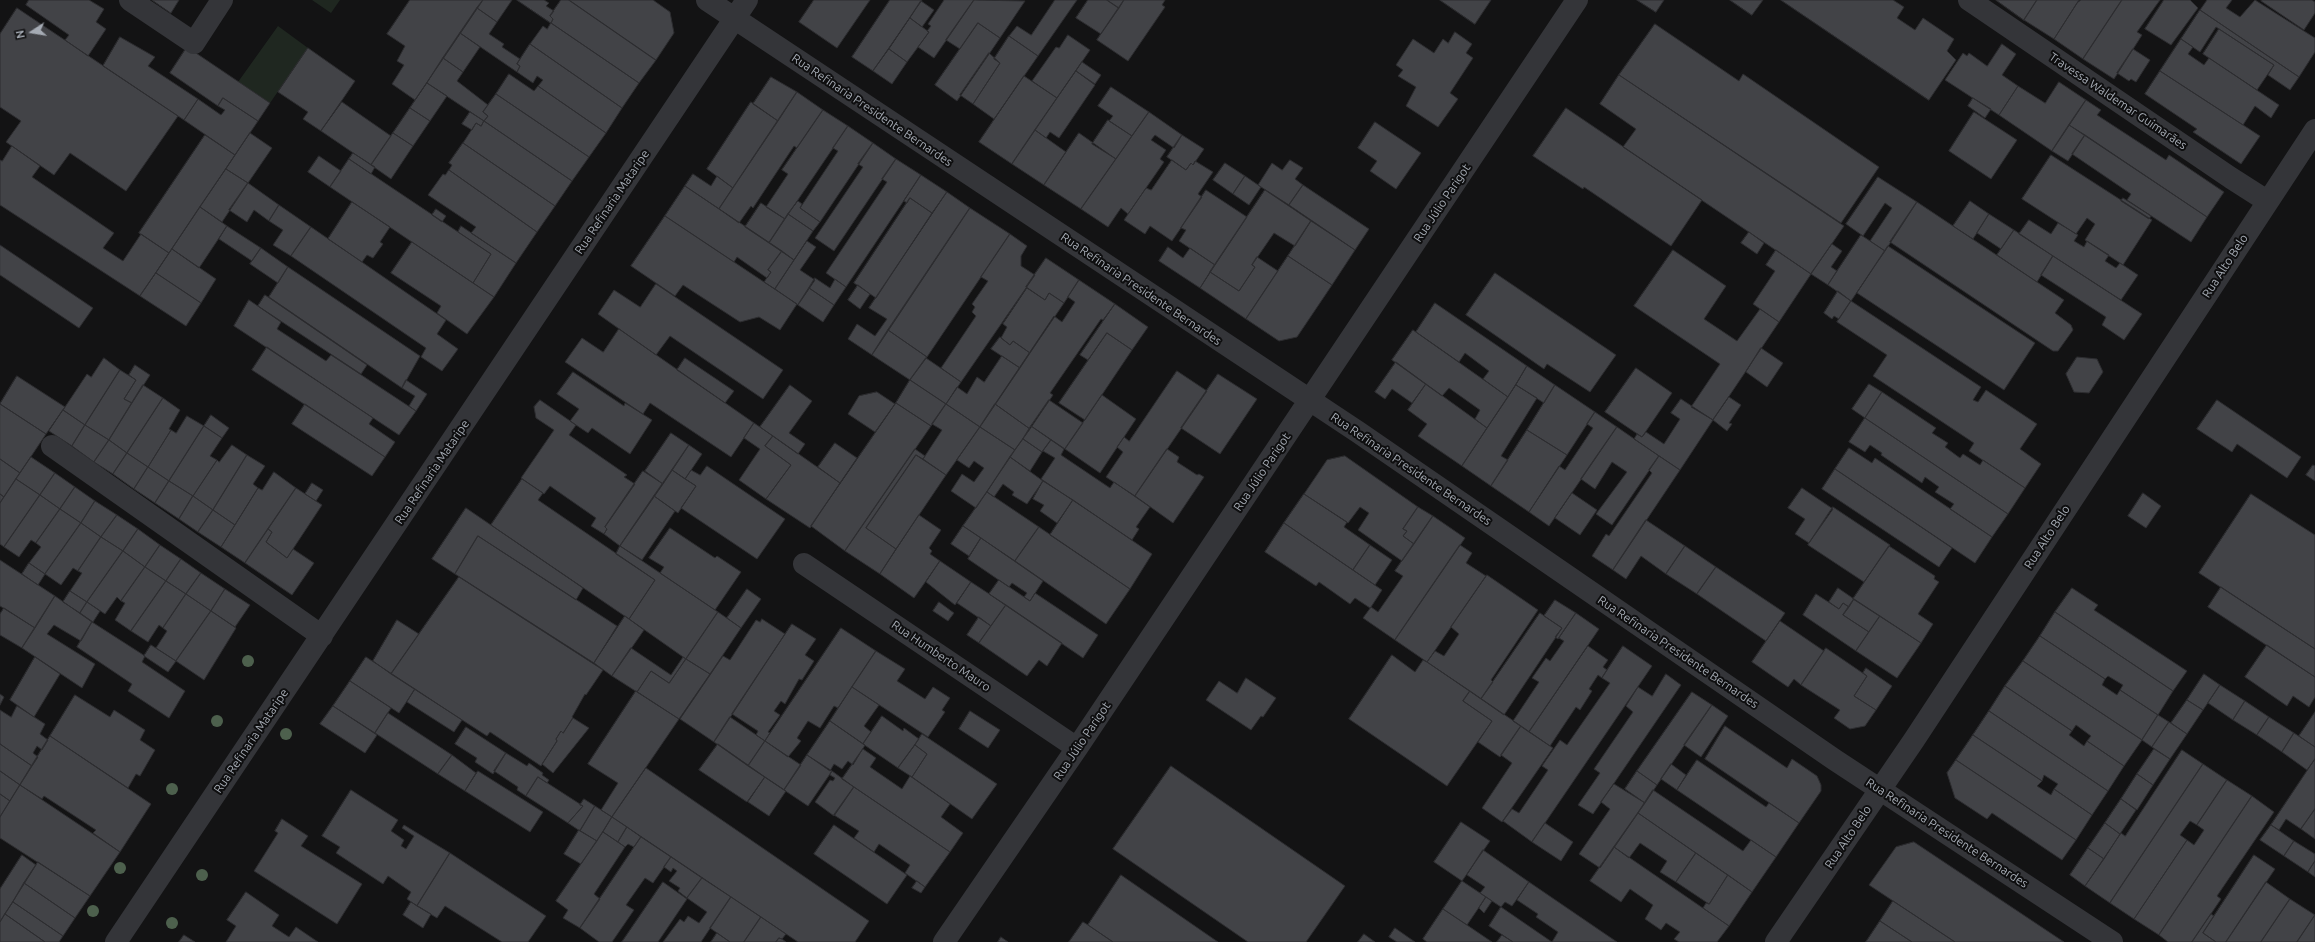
<!DOCTYPE html>
<html>
<head>
<meta charset="utf-8">
<style>
  body { margin:0 }
  #map { position:relative; width:2315px; height:942px; overflow:hidden; background:#131314; font-family:Ubuntu,sans-serif }
  canvas { display:block }
  .north { position:absolute; left:12px; top:12px; width:40px; height:40px; -webkit-text-stroke:3px #0e0e0f; paint-order:stroke; rotate:258deg; font-size:11px; font-weight:700; line-height:16px; text-align:center; color:#a5abb4 }
  .north::after { content:''; display:block; margin:auto; width:14px; height:18px; background:#a5abb4; clip-path:polygon(50% 0,100% 100%,50% 72%,0 100%) }
</style>
</head>
<body>
<div id="map">
<canvas width="2315" height="942"></canvas>
<div class="north">N</div>
</div>
<script>
const g = document.querySelector('canvas').getContext('2d');
g.lineJoin = 'round';
function paint(path, color) { g.fillStyle = color; g.fill(path, 'evenodd'); }
function trace(path, color, width, dash) { g.strokeStyle = color; g.lineWidth = width; g.lineCap = dash ? 'butt' : 'round'; g.setLineDash(dash || []); g.stroke(path); }
function write(font, color, halo, rows, align = 'center') {
  g.font = font + ' Ubuntu,sans-serif'; g.lineWidth = 4; g.setLineDash([]); g.textBaseline = 'middle'; g.strokeStyle = halo; g.fillStyle = color; for (const [text, x, y, turn = 0] of rows) {
    g.save(); g.translate(x, y); g.rotate((+turn || 0) * Math.PI / 180); g.textAlign = isNaN(turn) ? turn : align; if (halo) g.strokeText(text, 0, 0); g.fillText(text, 0, 0); g.restore();
  }
}
paint(new Path2D(`
  M 312,0 L 340,0 L 331,13 Z
  M 278,26 L 308,48 L 270,103 L 238,82 Z`), '#1f2720');
const building = new Path2D(`
  M 29,0 L 89,0 L 104,9 L 96,22 L 106,29 L 88,56 L 65,40 L 69,35 L 26,5 Z
  M 152,0 L 179,0 L 171,13 Z
  M 410,0 L 483,0 L 415,100 L 392,84 L 404,65 L 397,61 L 405,46 L 387,34 Z
  M 483,0 L 512,0 L 497,22 L 477,8 Z
  M 517,0 L 544,0 L 549,3 L 546,6 L 554,11 L 550,16 L 553,19 L 551,23 Z
  M 561,0 L 569,0 L 656,60 L 639,83 L 551,23 L 553,19 L 550,16 Z
  M 569,0 L 653,0 L 670,12 L 674,33 L 656,60 Z
  M 814,0 L 870,0 L 837,48 L 799,22 Z
  M 890,0 L 922,0 L 873,71 L 852,57 Z
  M 974,0 L 934,58 L 918,47 L 929,32 L 927,31 L 931,26 L 928,24 L 944,0 Z
  M 974,0 L 1025,1 L 1000,38 L 978,23 L 960,49 L 946,40 Z
  M 1055,0 L 1077,0 L 1038,56 L 1009,36 L 1017,26 L 1031,35 Z
  M 1088,0 L 1107,0 L 1119,8 L 1101,34 L 1076,18 Z
  M 1107,0 L 1124,0 L 1119,8 Z
  M 1124,0 L 1165,0 L 1162,5 L 1165,7 L 1128,61 L 1097,40 Z
  M 1440,0 L 1491,0 L 1475,24 Z
  M 1637,0 L 1664,0 L 1656,12 Z
  M 1730,0 L 1763,0 L 1752,15 Z
  M 1781,0 L 1893,0 L 1904,7 L 1897,18 L 1915,30 L 1923,18 L 1954,39 L 1947,51 L 1956,60 L 1929,100 Z
  M 1996,0 L 2037,0 L 2024,20 Z
  M 2037,0 L 2079,0 L 2054,39 L 2024,20 Z
  M 2081,0 L 2122,0 L 2083,59 L 2054,39 L 2077,3 Z
  M 2122,0 L 2160,0 L 2137,32 L 2142,35 L 2114,79 L 2083,59 Z
  M 2164,0 L 2190,0 L 2198,8 L 2171,45 L 2145,29 Z
  M 2232,0 L 2226,8 L 2240,17 L 2255,0 L 2315,38 L 2315,52 L 2299,77 L 2200,10 L 2207,0 Z
  M 2262,0 L 2312,0 L 2315,2 L 2315,13 L 2304,30 L 2261,1 Z
  M 921,1 L 934,10 L 922,27 L 910,18 Z
  M 17,8 L 178,116 L 126,191 L 70,153 L 54,175 L 6,142 L 21,121 L 0,107 L 0,34 Z
  M 477,8 L 497,22 L 489,34 L 504,44 L 502,47 L 520,59 L 517,64 L 520,66 L 517,72 L 460,33 Z
  M 2200,10 L 2299,77 L 2290,90 L 2268,75 L 2274,65 L 2216,27 L 2200,52 L 2181,39 Z
  M 910,18 L 929,32 L 907,62 L 889,49 Z
  M 551,23 L 639,83 L 622,108 L 530,44 L 543,26 L 547,29 Z
  M 978,23 L 1000,38 L 957,101 L 935,85 Z
  M 1655,24 L 1739,81 L 1743,74 L 1879,167 L 1841,223 L 1619,75 Z
  M 2219,29 L 2274,65 L 2257,90 L 2203,54 Z
  M 1455,32 L 1472,44 L 1466,53 L 1473,58 L 1450,93 L 1458,99 L 1438,127 L 1406,106 L 1416,87 L 1398,76 L 1403,70 L 1396,65 L 1413,39 L 1434,53 L 1443,39 L 1448,43 Z
  M 460,33 L 480,47 L 463,72 L 443,58 Z
  M 1068,35 L 1090,50 L 1057,98 L 1032,81 L 1056,47 L 1059,48 Z
  M 1009,36 L 1038,56 L 994,119 L 973,104 L 1000,63 L 994,59 Z
  M 120,37 L 155,57 L 148,66 L 198,99 L 184,120 L 103,66 Z
  M 2181,39 L 2193,47 L 2188,54 L 2204,65 L 2209,58 L 2279,105 L 2271,118 L 2255,106 L 2243,125 L 2160,71 Z
  M 530,44 L 622,108 L 606,133 L 538,86 L 543,80 L 537,76 L 533,83 L 517,72 L 520,66 L 517,64 Z
  M 2002,44 L 2016,54 L 2002,75 L 2018,86 L 1999,115 L 1945,80 L 1963,53 L 1967,56 L 1969,53 L 1987,66 Z
  M 187,47 L 270,103 L 258,121 L 223,98 L 218,106 L 170,73 Z
  M 308,48 L 355,81 L 321,131 L 303,119 L 308,112 L 278,92 Z
  M 889,49 L 907,62 L 892,84 L 873,71 Z
  M 2133,49 L 2150,60 L 2136,82 L 2131,79 L 2129,81 L 2117,73 Z
  M 989,53 L 1000,63 L 973,104 L 960,95 Z
  M 443,58 L 463,72 L 457,81 L 488,105 L 483,112 L 488,116 L 484,121 L 427,83 Z
  M 1082,62 L 1101,75 L 1095,84 L 1076,71 Z
  M 1076,71 L 1095,85 L 1059,138 L 1050,132 L 1046,138 L 1035,130 Z
  M 2160,71 L 2260,136 L 2241,164 L 2193,132 L 2197,129 L 2145,94 Z
  M 509,74 L 534,91 L 538,86 L 606,133 L 589,157 L 496,94 Z
  M 1619,75 L 1844,226 L 1811,274 L 1623,147 L 1636,129 L 1600,104 Z
  M 1024,76 L 1057,98 L 1012,164 L 979,142 Z
  M 771,77 L 797,92 L 778,121 L 753,104 Z
  M 2059,82 L 2086,100 L 2052,151 L 1999,115 L 2018,86 L 2045,103 Z
  M 427,83 L 447,96 L 430,121 L 410,108 Z
  M 1111,87 L 1149,112 L 1132,136 L 1109,121 L 1113,116 L 1098,106 Z
  M 797,92 L 823,110 L 797,148 L 794,146 L 753,208 L 751,206 L 739,223 L 719,209 Z
  M 496,94 L 589,157 L 572,181 L 484,121 L 488,116 L 483,112 Z
  M 223,98 L 258,121 L 235,155 L 184,120 L 198,99 L 221,115 L 225,110 L 218,106 Z
  M 1973,98 L 1991,109 L 1985,118 L 1968,106 Z
  M 2086,100 L 2101,110 L 2097,115 L 2166,160 L 2169,155 L 2224,192 L 2207,217 L 2069,125 Z
  M 342,102 L 391,136 L 371,165 L 321,131 Z
  M 751,102 L 778,121 L 733,188 L 707,169 Z
  M 410,108 L 430,121 L 413,146 L 393,133 Z
  M 1566,108 L 1702,200 L 1671,246 L 1584,187 L 1583,189 L 1533,156 Z
  M 823,110 L 848,126 L 785,219 L 766,207 L 788,174 L 782,170 Z
  M 470,112 L 484,121 L 481,126 L 476,123 L 472,130 L 462,124 Z
  M 1149,112 L 1182,135 L 1174,148 L 1155,135 L 1151,140 L 1166,150 L 1160,159 L 1164,162 L 1128,214 L 1121,208 L 1108,227 L 1081,209 Z
  M 1974,112 L 2017,140 L 1991,179 L 1949,151 Z
  M 1108,120 L 1132,136 L 1116,159 L 1092,144 Z
  M 484,121 L 572,181 L 555,206 L 463,143 L 476,123 L 481,126 Z
  M 1375,122 L 1421,153 L 1396,189 L 1370,171 L 1377,161 L 1358,148 Z
  M 2069,125 L 2085,135 L 2068,161 L 2052,151 Z
  M 848,126 L 873,143 L 820,222 L 800,208 L 838,151 L 833,148 Z
  M 1035,130 L 1066,152 L 1044,185 L 1012,164 Z
  M 250,133 L 272,148 L 248,183 L 226,169 Z
  M 393,133 L 413,146 L 391,179 L 371,165 Z
  M 1079,133 L 1116,159 L 1081,209 L 1044,185 Z
  M 205,135 L 235,155 L 169,253 L 139,233 Z
  M 1182,135 L 1204,149 L 1193,165 L 1191,163 L 1186,170 L 1167,157 Z
  M 2085,135 L 2207,217 L 2191,242 L 2127,200 L 2131,194 L 2072,154 Z
  M 463,143 L 555,206 L 537,232 L 449,170 L 452,165 L 449,163 Z
  M 873,143 L 896,159 L 834,251 L 815,238 L 863,167 L 858,164 Z
  M 12,146 L 40,166 L 32,177 L 114,233 L 103,248 L 123,261 L 141,234 L 169,253 L 140,296 L 0,205 L 0,160 L 2,161 Z
  M 353,153 L 375,167 L 371,174 L 349,159 Z
  M 2051,155 L 2152,220 L 2123,265 L 2085,240 L 2095,224 L 2087,218 L 2076,234 L 2022,199 Z
  M 319,156 L 341,171 L 330,187 L 308,172 Z
  M 349,159 L 491,254 L 473,283 L 330,187 Z
  M 896,159 L 921,175 L 846,287 L 826,273 L 887,182 L 882,179 Z
  M 1172,160 L 1186,170 L 1191,163 L 1193,165 L 1195,161 L 1213,172 L 1198,194 L 1202,197 L 1172,241 L 1150,226 L 1145,234 L 1124,220 L 1146,188 L 1151,190 Z
  M 1290,160 L 1303,168 L 1295,179 L 1303,185 L 1289,205 L 1258,185 L 1272,163 L 1282,170 Z
  M 1225,163 L 1245,176 L 1233,194 L 1213,180 Z
  M 226,169 L 248,183 L 222,222 L 200,207 Z
  M 449,170 L 537,232 L 516,263 L 471,233 L 476,227 L 428,195 L 443,174 L 445,175 Z
  M 693,174 L 711,186 L 717,176 L 733,188 L 719,209 L 685,186 Z
  M 921,175 L 947,192 L 932,213 L 910,198 L 907,203 L 904,201 Z
  M 1245,176 L 1261,187 L 1249,205 L 1233,194 Z
  M 1878,177 L 1917,202 L 1885,251 L 1870,241 L 1892,208 L 1885,203 L 1863,236 L 1846,224 Z
  M 248,183 L 279,205 L 269,221 L 254,210 L 247,222 L 229,210 Z
  M 1303,185 L 1369,229 L 1355,250 L 1289,205 Z
  M 685,186 L 782,251 L 768,270 L 771,272 L 767,278 L 737,257 L 734,262 L 665,216 Z
  M 1206,190 L 1247,217 L 1215,265 L 1179,241 L 1186,230 L 1181,228 Z
  M 1265,190 L 1311,221 L 1295,246 L 1274,233 L 1252,265 L 1255,267 L 1239,291 L 1210,272 Z
  M 947,192 L 970,208 L 872,355 L 848,339 L 857,324 L 875,336 L 887,319 L 869,308 Z
  M 910,198 L 932,213 L 876,298 L 854,283 Z
  M 2123,198 L 2151,216 L 2149,219 L 2121,201 Z
  M 798,201 L 802,204 L 800,208 L 820,222 L 813,231 L 788,214 Z
  M 1970,201 L 1989,214 L 1973,239 L 1953,226 Z
  M 352,202 L 390,227 L 380,242 L 383,244 L 373,258 L 367,255 L 362,262 L 328,239 Z
  M 1917,202 L 2064,300 L 2055,313 L 2071,325 L 2073,330 L 2058,351 L 2053,351 L 1890,242 Z
  M 761,203 L 785,219 L 769,243 L 745,227 Z
  M 279,205 L 311,227 L 291,256 L 273,245 L 283,230 L 269,221 Z
  M 200,207 L 227,226 L 199,268 L 172,249 Z
  M 970,208 L 1010,234 L 927,357 L 888,330 Z
  M 436,209 L 446,216 L 442,222 L 432,215 Z
  M 788,214 L 813,231 L 794,260 L 769,243 Z
  M 1989,214 L 2014,230 L 2001,249 L 1977,233 Z
  M 665,216 L 797,304 L 780,330 L 759,317 L 740,322 L 683,285 L 675,296 L 631,266 Z
  M 2029,220 L 2051,234 L 2058,223 L 2078,235 L 2074,241 L 2084,247 L 2087,241 L 2109,255 L 2105,261 L 2116,268 L 2120,263 L 2138,275 L 2121,300 L 2019,234 Z
  M 1311,221 L 1355,250 L 1332,285 L 1288,256 Z
  M 227,226 L 261,248 L 252,261 L 219,239 Z
  M 461,226 L 516,263 L 494,297 L 473,283 L 491,254 L 458,232 Z
  M 311,227 L 446,320 L 437,334 L 458,349 L 442,371 L 421,357 L 426,348 L 291,256 Z
  M 2014,230 L 2053,256 L 2037,282 L 1997,255 Z
  M 1749,232 L 1764,243 L 1757,254 L 1741,243 Z
  M 1010,234 L 1027,246 L 1021,256 L 1021,266 L 1035,275 L 961,382 L 941,368 L 976,316 L 972,312 L 975,307 L 972,304 L 988,281 L 981,277 Z
  M 1861,235 L 1885,251 L 1851,301 L 1828,285 Z
  M 807,241 L 816,247 L 800,270 L 815,280 L 798,305 L 775,289 Z
  M 412,242 L 494,297 L 467,334 L 437,313 L 441,306 L 391,273 Z
  M 1832,244 L 1842,251 L 1831,267 L 1837,271 L 1828,285 L 1811,274 Z
  M 0,245 L 93,308 L 79,328 L 0,275 Z
  M 1888,246 L 2035,343 L 2004,390 L 1857,293 Z
  M 1168,247 L 1183,258 L 1190,248 L 1215,265 L 1200,288 L 1159,261 Z
  M 261,248 L 288,267 L 278,283 L 250,264 Z
  M 172,249 L 216,279 L 201,303 L 156,273 Z
  M 1673,250 L 1726,286 L 1704,319 L 1737,341 L 1760,309 L 1779,322 L 1713,420 L 1691,407 L 1720,364 L 1634,306 Z
  M 1776,250 L 1811,274 L 1779,322 L 1753,304 L 1775,271 L 1766,265 Z
  M 782,251 L 794,260 L 775,289 L 764,282 L 771,272 L 768,270 Z
  M 1288,256 L 1332,285 L 1297,337 L 1279,341 L 1246,319 Z
  M 2053,256 L 2142,314 L 2124,340 L 2102,325 L 2106,317 L 2041,275 Z
  M 1257,257 L 1278,271 L 1246,319 L 1200,288 L 1210,272 L 1239,291 L 1255,267 L 1252,265 Z
  M 1046,258 L 1079,280 L 1064,303 L 1049,293 L 1045,300 L 1026,287 Z
  M 288,267 L 420,356 L 402,388 L 269,297 Z
  M 156,273 L 201,303 L 186,326 L 140,296 Z
  M 1495,273 L 1616,355 L 1590,392 L 1547,364 L 1544,369 L 1466,315 Z
  M 815,278 L 830,288 L 835,279 L 846,287 L 834,305 L 809,288 Z
  M 1079,280 L 1115,304 L 1103,320 L 1101,319 L 1050,393 L 1053,395 L 1030,429 L 995,404 L 1054,316 L 1062,322 L 1075,302 L 1068,297 Z
  M 656,284 L 783,370 L 763,399 L 670,336 L 656,355 L 598,314 L 614,290 L 640,307 Z
  M 858,285 L 870,294 L 860,309 L 848,300 Z
  M 809,288 L 834,305 L 823,322 L 798,305 Z
  M 1027,288 L 1045,300 L 1049,293 L 1064,303 L 1030,353 L 1013,341 L 1010,345 L 1001,338 L 1007,327 L 1003,324 Z
  M 1838,291 L 1851,301 L 1839,319 L 1834,316 L 1832,319 L 1824,313 Z
  M 265,295 L 367,365 L 361,374 L 258,306 Z
  M 249,300 L 281,322 L 277,329 L 326,361 L 331,355 L 416,411 L 399,435 L 234,326 Z
  M 1851,301 L 1981,387 L 1973,400 L 1978,402 L 1986,390 L 2037,424 L 2020,449 L 2041,464 L 2025,488 L 1969,451 L 1974,443 L 1873,376 L 1887,355 L 1837,322 Z
  M 1435,303 L 1527,366 L 1508,397 L 1483,379 L 1489,371 L 1465,353 L 1459,362 L 1416,332 Z
  M 1115,304 L 1148,327 L 1132,350 L 1107,333 L 1088,360 L 1080,355 Z
  M 619,329 L 754,423 L 731,457 L 650,403 L 643,414 L 565,362 L 582,338 L 603,352 Z
  M 888,330 L 927,357 L 910,380 L 872,355 Z
  M 1413,330 L 1508,397 L 1487,428 L 1475,419 L 1480,410 L 1449,388 L 1442,396 L 1392,360 Z
  M 1107,333 L 1132,350 L 1085,420 L 1059,403 Z
  M 1000,337 L 1010,345 L 1013,341 L 1030,353 L 1020,368 L 991,349 Z
  M 267,347 L 373,418 L 369,424 L 395,442 L 385,457 L 252,370 Z
  M 1761,348 L 1783,363 L 1767,387 L 1746,372 Z
  M 1002,356 L 1020,368 L 980,427 L 946,404 L 957,387 L 967,394 L 977,377 L 984,382 Z
  M 2077,357 L 2097,359 L 2103,372 L 2089,393 L 2074,392 L 2066,374 Z
  M 104,358 L 120,370 L 85,425 L 63,410 L 87,374 L 91,377 Z
  M 685,358 L 734,391 L 725,403 L 677,370 Z
  M 926,358 L 961,382 L 946,404 L 910,380 Z
  M 1396,362 L 1426,384 L 1412,403 L 1392,389 L 1385,399 L 1375,392 Z
  M 135,365 L 150,375 L 132,403 L 124,399 L 136,380 L 129,375 Z
  M 1527,366 L 1555,385 L 1544,403 L 1516,385 Z
  M 1636,368 L 1672,393 L 1642,437 L 1605,412 Z
  M 120,370 L 136,380 L 124,399 L 132,403 L 109,440 L 85,425 Z
  M 1177,371 L 1207,391 L 1135,496 L 1106,477 L 1123,452 L 1117,447 L 1124,437 L 1129,441 Z
  M 573,372 L 624,406 L 625,403 L 652,420 L 630,454 L 592,428 L 588,433 L 570,421 L 579,409 L 557,394 Z
  M 1218,374 L 1257,399 L 1220,454 L 1181,428 Z
  M 17,376 L 65,407 L 46,434 L 0,404 Z
  M 406,380 L 427,394 L 416,411 L 409,406 L 415,396 L 402,388 Z
  M 910,380 L 946,404 L 931,426 L 896,403 Z
  M 1426,384 L 1487,428 L 1462,466 L 1418,436 L 1427,424 L 1408,410 Z
  M 1869,384 L 1882,392 L 1865,418 L 1852,409 Z
  M 143,385 L 163,398 L 127,453 L 109,440 Z
  M 790,385 L 812,401 L 789,433 L 805,444 L 798,454 L 760,427 Z
  M 1516,385 L 1537,398 L 1501,456 L 1508,460 L 1491,486 L 1462,466 Z
  M 1555,385 L 1595,412 L 1567,455 L 1527,430 Z
  M 877,392 L 895,404 L 875,432 L 848,414 L 859,396 Z
  M 1882,392 L 1936,428 L 1932,433 L 1948,443 L 1945,447 L 1960,458 L 1963,454 L 1980,465 L 1983,460 L 2025,488 L 2008,514 L 1865,418 Z
  M 1102,395 L 1136,419 L 1100,473 L 1065,449 Z
  M 1729,397 L 1741,405 L 1729,423 L 1732,424 L 1727,431 L 1713,420 Z
  M 163,398 L 180,410 L 169,429 L 171,430 L 148,467 L 127,453 Z
  M 1681,399 L 1713,420 L 1680,470 L 1634,439 L 1637,434 L 1642,437 L 1646,432 L 1664,444 L 1680,419 L 1671,413 Z
  M 540,400 L 576,425 L 569,435 L 627,475 L 624,477 L 635,484 L 605,527 L 607,529 L 604,534 L 591,526 L 596,518 L 550,486 L 544,494 L 521,478 L 554,430 L 536,418 L 534,407 Z
  M 1049,400 L 1083,423 L 1065,449 L 1031,426 Z
  M 2217,400 L 2301,457 L 2287,478 L 2237,444 L 2232,452 L 2197,429 Z
  M 896,403 L 931,426 L 845,551 L 811,526 Z
  M 0,404 L 46,434 L 20,473 L 0,459 Z
  M 305,404 L 385,457 L 372,476 L 292,424 Z
  M 946,404 L 980,427 L 946,475 L 923,459 L 942,430 L 932,424 Z
  M 995,404 L 1030,429 L 1015,450 L 980,427 Z
  M 63,410 L 85,425 L 72,446 L 49,431 Z
  M 1595,412 L 1617,427 L 1549,526 L 1529,512 L 1559,466 L 1565,470 L 1593,428 L 1587,424 Z
  M 211,415 L 229,428 L 222,438 L 204,426 Z
  M 187,416 L 204,426 L 169,481 L 148,467 L 171,430 L 176,433 Z
  M 1865,418 L 2008,514 L 1992,537 L 1950,509 L 1954,504 L 1935,492 L 1939,487 L 1925,477 L 1922,483 L 1881,455 L 1882,453 L 1870,445 L 1865,452 L 1849,442 Z
  M 754,423 L 773,436 L 765,446 L 791,465 L 766,499 L 739,480 L 760,449 L 744,438 Z
  M 85,425 L 109,440 L 94,462 L 72,446 Z
  M 204,426 L 222,438 L 210,456 L 217,460 L 193,496 L 169,481 Z
  M 1031,426 L 1051,440 L 1042,452 L 1023,439 Z
  M 980,427 L 1015,450 L 976,508 L 951,491 L 962,474 L 974,482 L 984,468 L 974,461 L 969,468 L 957,460 Z
  M 1617,427 L 1659,456 L 1612,525 L 1596,514 L 1627,472 L 1612,462 L 1595,489 L 1581,479 Z
  M 1527,430 L 1567,455 L 1529,512 L 1491,486 Z
  M 671,433 L 689,445 L 663,484 L 645,471 Z
  M 773,436 L 840,483 L 810,528 L 766,499 L 791,465 L 765,446 Z
  M 1023,439 L 1042,452 L 1030,471 L 1010,457 Z
  M 109,440 L 127,453 L 113,474 L 94,462 Z
  M 1051,440 L 1064,449 L 1061,455 L 1110,488 L 1114,482 L 1150,507 L 1136,527 L 1139,529 L 1132,540 L 1041,479 L 1055,458 L 1043,451 Z
  M 835,443 L 857,458 L 840,483 L 818,467 Z
  M 232,445 L 247,455 L 213,510 L 193,496 L 217,460 L 219,462 Z
  M 689,445 L 702,454 L 685,479 L 672,470 Z
  M 1849,448 L 1872,463 L 1875,458 L 1992,537 L 1975,563 L 1835,469 Z
  M 915,449 L 925,456 L 923,459 L 916,455 L 866,528 L 896,549 L 880,574 L 845,551 Z
  M 1167,449 L 1179,457 L 1177,462 L 1197,475 L 1199,474 L 1204,477 L 1173,523 L 1135,496 Z
  M 127,453 L 148,467 L 134,489 L 113,474 Z
  M 247,455 L 265,466 L 253,484 L 258,488 L 235,525 L 213,510 Z
  M 916,455 L 946,475 L 896,549 L 866,528 Z
  M 1345,456 L 1418,507 L 1403,529 L 1407,531 L 1403,536 L 1414,544 L 1402,561 L 1358,530 L 1369,513 L 1360,507 L 1348,523 L 1304,494 L 1327,460 Z
  M 1659,456 L 1680,470 L 1613,570 L 1592,556 L 1606,534 L 1609,536 L 1652,473 L 1649,470 Z
  M 31,457 L 55,473 L 40,495 L 16,479 Z
  M 1010,457 L 1043,481 L 1027,504 L 1012,495 L 1014,492 L 1003,484 L 994,497 L 987,492 Z
  M 0,459 L 20,473 L 4,497 L 0,494 Z
  M 2313,465 L 2315,466 L 2315,481 L 2306,475 Z
  M 707,466 L 785,519 L 757,559 L 681,508 L 696,486 L 685,479 L 691,470 L 700,475 Z
  M 148,467 L 169,481 L 155,503 L 134,489 Z
  M 1835,469 L 1952,548 L 1939,567 L 1822,489 Z
  M 672,470 L 696,486 L 678,513 L 654,496 Z
  M 643,471 L 663,484 L 620,546 L 604,534 L 607,529 L 605,527 Z
  M 274,472 L 296,488 L 245,563 L 221,547 L 258,488 L 262,490 Z
  M 55,473 L 75,487 L 60,509 L 40,495 Z
  M 16,479 L 40,495 L 4,547 L 0,544 L 0,503 Z
  M 522,479 L 543,493 L 538,500 L 655,580 L 629,619 L 491,525 Z
  M 169,481 L 193,496 L 179,519 L 155,503 Z
  M 1043,481 L 1073,500 L 1057,523 L 1040,511 L 1044,505 L 1033,499 Z
  M 312,483 L 323,490 L 316,501 L 305,494 Z
  M 75,487 L 95,501 L 81,523 L 60,509 Z
  M 296,488 L 322,505 L 287,558 L 266,542 L 272,532 L 268,529 Z
  M 1802,488 L 1833,509 L 1809,543 L 1795,534 L 1805,519 L 1788,508 Z
  M 987,492 L 1039,527 L 1015,561 L 963,526 Z
  M 1572,493 L 1597,510 L 1580,535 L 1555,518 Z
  M 2143,493 L 2161,506 L 2146,528 L 2128,516 Z
  M 0,494 L 4,497 L 0,503 Z
  M 1304,494 L 1347,522 L 1344,527 L 1370,545 L 1353,570 L 1284,523 Z
  M 2251,494 L 2315,535 L 2315,649 L 2199,573 Z
  M 40,495 L 60,509 L 36,543 L 31,540 L 19,557 L 4,547 Z
  M 193,496 L 213,510 L 198,532 L 179,519 Z
  M 654,496 L 675,511 L 642,560 L 620,546 Z
  M 1073,500 L 1152,554 L 1130,589 L 1050,535 Z
  M 95,501 L 117,515 L 101,537 L 81,523 Z
  M 1418,507 L 1433,516 L 1414,544 L 1403,536 L 1407,531 L 1403,529 Z
  M 1833,507 L 1890,545 L 1864,582 L 1808,545 Z
  M 466,508 L 583,588 L 576,600 L 478,536 L 455,574 L 432,559 Z
  M 60,509 L 81,523 L 45,574 L 29,563 L 41,547 L 36,543 Z
  M 213,510 L 235,525 L 221,547 L 198,532 Z
  M 117,515 L 138,529 L 123,551 L 101,537 Z
  M 919,515 L 941,530 L 929,548 L 932,551 L 930,554 L 940,561 L 914,598 L 880,574 Z
  M 1433,516 L 1465,538 L 1395,640 L 1363,618 L 1371,607 L 1378,612 L 1403,576 L 1395,571 Z
  M 1646,520 L 1685,546 L 1666,574 L 1641,556 L 1626,579 L 1613,570 Z
  M 81,523 L 101,537 L 78,571 L 73,568 L 61,585 L 45,574 Z
  M 1284,523 L 1382,590 L 1371,607 L 1370,608 L 1355,598 L 1350,604 L 1319,582 L 1316,586 L 1265,552 Z
  M 963,526 L 981,538 L 969,556 L 951,544 Z
  M 1039,527 L 1130,589 L 1106,624 L 1015,561 Z
  M 670,528 L 715,558 L 717,556 L 741,572 L 715,610 L 660,573 L 664,567 L 649,558 Z
  M 138,529 L 160,545 L 145,567 L 123,551 Z
  M 268,529 L 272,532 L 266,542 L 287,558 L 293,549 L 314,563 L 292,595 L 245,563 Z
  M 478,536 L 617,626 L 594,663 L 455,574 Z
  M 101,537 L 123,551 L 87,602 L 70,591 L 82,573 L 78,571 Z
  M 981,538 L 1043,581 L 1030,601 L 1024,597 L 1027,593 L 1012,583 L 1009,587 L 968,559 Z
  M 160,545 L 181,559 L 166,581 L 145,567 Z
  M 1370,545 L 1392,560 L 1375,585 L 1353,570 Z
  M 1460,545 L 1472,553 L 1466,563 L 1486,576 L 1427,662 L 1395,640 Z
  M 620,546 L 718,612 L 686,659 L 629,619 L 655,580 L 616,554 Z
  M 1685,546 L 1716,567 L 1697,594 L 1666,574 Z
  M 1889,546 L 1935,576 L 1934,579 L 1939,582 L 1918,614 L 1933,624 L 1921,643 L 1853,599 Z
  M 123,551 L 145,567 L 121,601 L 117,597 L 105,614 L 87,602 Z
  M 181,559 L 201,573 L 186,594 L 166,581 Z
  M 0,560 L 55,596 L 35,628 L 0,606 Z
  M 940,561 L 971,582 L 955,605 L 926,582 Z
  M 29,563 L 45,574 L 38,585 L 22,574 Z
  M 145,567 L 166,581 L 131,631 L 115,620 L 125,603 L 121,601 Z
  M 1716,567 L 1785,613 L 1766,641 L 1697,594 Z
  M 201,573 L 225,589 L 211,611 L 186,594 Z
  M 1487,575 L 1538,610 L 1491,680 L 1493,682 L 1481,699 L 1427,662 L 1435,651 L 1444,656 L 1459,634 L 1451,627 Z
  M 459,577 L 603,670 L 586,695 L 585,694 L 572,717 L 573,718 L 563,733 L 561,731 L 556,739 L 557,741 L 541,766 L 490,732 L 487,736 L 391,674 Z
  M 999,580 L 1030,601 L 1035,593 L 1098,635 L 1083,658 L 989,594 Z
  M 166,581 L 186,594 L 163,628 L 159,625 L 148,642 L 131,631 Z
  M 971,582 L 1006,605 L 991,626 L 957,603 Z
  M 2221,587 L 2315,649 L 2315,677 L 2208,607 Z
  M 1838,588 L 1854,599 L 1849,607 L 1843,603 L 1839,609 L 1829,602 Z
  M 2072,588 L 2098,605 L 2094,610 L 2187,671 L 2173,691 L 2055,612 Z
  M 225,589 L 250,605 L 235,627 L 211,611 Z
  M 747,589 L 761,599 L 741,628 L 727,618 Z
  M 70,591 L 87,602 L 80,613 L 63,602 Z
  M 186,594 L 211,611 L 176,661 L 156,648 L 167,631 L 163,628 Z
  M 1816,594 L 1839,609 L 1843,603 L 1849,607 L 1843,615 L 1869,632 L 1856,651 L 1803,615 Z
  M 55,596 L 92,622 L 81,641 L 54,625 L 47,634 L 95,664 L 82,688 L 22,648 Z
  M 1854,599 L 1880,616 L 1869,632 L 1843,615 Z
  M 1555,600 L 1576,613 L 1558,639 L 1555,637 L 1562,628 L 1544,616 Z
  M 87,602 L 100,611 L 93,622 L 80,613 Z
  M 939,602 L 954,613 L 948,621 L 933,611 Z
  M 1006,605 L 1062,643 L 1047,666 L 1039,660 L 1027,676 L 979,643 Z
  M 4,608 L 35,628 L 22,648 L 0,635 L 0,614 Z
  M 211,611 L 236,628 L 204,680 L 176,661 Z
  M 718,612 L 741,628 L 710,674 L 686,659 Z
  M 2055,612 L 2173,691 L 2158,715 L 2120,690 L 2123,685 L 2108,676 L 2105,679 L 2040,636 Z
  M 1540,613 L 1562,628 L 1504,715 L 1481,699 Z
  M 1576,613 L 1599,629 L 1529,732 L 1513,721 L 1539,682 L 1532,678 L 1546,658 L 1550,661 L 1564,641 L 1559,638 Z
  M 625,616 L 644,630 L 612,676 L 594,663 Z
  M 1880,616 L 1921,643 L 1897,678 L 1856,651 Z
  M 979,617 L 991,626 L 979,643 L 967,635 Z
  M 762,619 L 785,634 L 714,742 L 680,719 L 723,656 L 730,660 L 756,620 L 760,622 Z
  M 397,620 L 419,634 L 391,674 L 373,661 Z
  M 1780,621 L 1824,651 L 1801,685 L 1794,679 L 1788,687 L 1752,662 Z
  M 92,622 L 145,656 L 142,662 L 185,691 L 169,718 L 128,691 L 132,684 L 77,647 Z
  M 792,624 L 816,639 L 805,655 L 814,661 L 802,680 L 799,679 L 785,704 L 781,701 L 774,711 L 780,715 L 768,732 L 770,733 L 765,741 L 756,735 L 758,731 L 732,714 Z
  M 841,628 L 876,651 L 838,708 L 834,706 L 820,728 L 808,721 L 797,738 L 801,741 L 788,757 L 765,741 Z
  M 2040,636 L 2105,679 L 2102,685 L 2117,695 L 2120,690 L 2158,715 L 2142,740 L 2023,661 Z
  M 151,645 L 176,661 L 168,672 L 144,656 Z
  M 2267,645 L 2315,677 L 2315,697 L 2309,707 L 2293,696 L 2287,706 L 2245,677 Z
  M 1588,646 L 1608,660 L 1603,667 L 1607,670 L 1602,678 L 1598,675 L 1589,689 L 1592,691 L 1580,710 L 1576,707 L 1550,746 L 1529,732 Z
  M 1623,646 L 1652,666 L 1532,842 L 1503,821 L 1512,809 L 1519,813 L 1548,770 L 1542,766 L 1560,740 L 1567,745 L 1610,683 L 1602,678 Z
  M 631,648 L 671,675 L 683,657 L 686,659 L 669,683 L 651,671 L 637,692 L 612,676 Z
  M 1826,648 L 1867,676 L 1854,696 L 1876,710 L 1865,726 L 1850,729 L 1834,718 L 1840,710 L 1801,685 Z
  M 876,651 L 905,669 L 897,681 L 925,699 L 933,687 L 950,698 L 942,710 L 945,712 L 928,737 L 852,687 Z
  M 1392,655 L 1415,672 L 1423,660 L 1427,662 L 1470,691 L 1463,701 L 1492,721 L 1447,786 L 1349,719 Z
  M 35,657 L 60,674 L 34,717 L 10,700 Z
  M 366,657 L 415,689 L 399,713 L 350,681 Z
  M 686,659 L 710,674 L 679,719 L 637,692 L 651,671 L 669,683 Z
  M 2023,661 L 2142,740 L 2124,766 L 2087,741 L 2091,736 L 2076,725 L 2072,731 L 2005,686 Z
  M 1866,668 L 1892,686 L 1876,710 L 1854,696 L 1867,676 L 1863,673 Z
  M 1666,674 L 1681,685 L 1593,814 L 1578,805 L 1600,773 L 1594,769 L 1633,712 L 1626,706 L 1638,687 L 1652,696 Z
  M 2204,674 L 2220,685 L 2203,710 L 2187,700 Z
  M 1246,678 L 1276,698 L 1263,717 L 1261,716 L 1251,730 L 1206,700 L 1219,681 L 1237,693 Z
  M 350,681 L 391,708 L 375,733 L 333,706 Z
  M 2220,685 L 2245,701 L 2233,720 L 2208,703 Z
  M 2005,686 L 2072,731 L 2069,735 L 2084,746 L 2087,741 L 2124,766 L 2108,791 L 1989,711 Z
  M 852,687 L 879,705 L 864,726 L 871,732 L 863,744 L 830,721 Z
  M 415,689 L 462,720 L 454,732 L 407,702 Z
  M 636,691 L 679,719 L 612,817 L 601,810 L 618,783 L 588,764 Z
  M 1470,691 L 1521,726 L 1500,757 L 1478,742 L 1492,721 L 1463,701 Z
  M 1692,692 L 1712,705 L 1657,785 L 1637,771 Z
  M 0,694 L 4,697 L 0,705 Z
  M 75,695 L 110,717 L 114,710 L 145,730 L 140,740 L 155,750 L 140,776 L 136,774 L 128,788 L 50,736 Z
  M 2187,700 L 2203,710 L 2187,734 L 2171,723 Z
  M 2245,701 L 2269,717 L 2257,735 L 2233,720 Z
  M 1712,705 L 1728,716 L 1701,757 L 1684,745 Z
  M 17,706 L 45,724 L 40,734 L 48,740 L 42,750 L 37,746 L 33,753 L 38,757 L 32,766 L 0,744 L 0,710 L 11,717 Z
  M 333,706 L 377,735 L 365,753 L 320,724 Z
  M 970,711 L 1000,730 L 988,748 L 959,729 Z
  M 1989,711 L 2108,791 L 2092,815 L 2054,789 L 2058,784 L 2044,775 L 2042,781 L 1973,735 Z
  M 2315,712 L 2315,747 L 2299,736 Z
  M 388,713 L 452,755 L 438,774 L 375,733 Z
  M 2158,715 L 2169,722 L 2152,747 L 2142,740 Z
  M 882,716 L 903,731 L 904,728 L 919,739 L 898,768 L 863,744 Z
  M 730,717 L 765,741 L 748,766 L 714,742 Z
  M 2269,717 L 2294,733 L 2282,752 L 2257,735 Z
  M 573,718 L 589,728 L 553,773 L 542,764 L 557,741 L 556,739 L 561,731 L 563,733 Z
  M 830,721 L 865,745 L 853,765 L 848,761 L 842,769 L 834,764 L 830,771 L 807,755 Z
  M 2169,722 L 2187,734 L 2170,759 L 2152,747 Z
  M 1521,726 L 1553,748 L 1502,822 L 1482,808 L 1512,763 L 1501,755 Z
  M 1725,726 L 1787,768 L 1792,759 L 1817,776 L 1821,785 L 1821,791 L 1799,823 L 1705,759 Z
  M 466,727 L 506,753 L 493,774 L 475,762 L 477,758 L 455,744 Z
  M 2294,733 L 2315,747 L 2315,759 L 2307,770 L 2282,752 Z
  M 922,734 L 997,784 L 972,819 L 912,777 L 927,754 L 915,745 Z
  M 1973,735 L 2042,781 L 2037,786 L 2051,795 L 2054,789 L 2092,815 L 2076,840 L 1956,760 Z
  M 50,736 L 151,804 L 120,852 L 93,833 L 96,830 L 44,796 L 42,799 L 20,785 Z
  M 765,741 L 801,765 L 784,790 L 748,766 Z
  M 0,744 L 32,766 L 20,785 L 0,771 Z
  M 718,744 L 765,777 L 747,802 L 699,770 Z
  M 915,745 L 927,754 L 912,777 L 898,768 Z
  M 863,749 L 876,758 L 870,767 L 902,789 L 910,776 L 950,804 L 941,817 L 963,833 L 950,852 L 842,779 Z
  M 2154,749 L 2170,759 L 2153,785 L 2137,774 Z
  M 2182,750 L 2203,764 L 2110,903 L 2085,886 L 2121,833 L 2125,836 Z
  M 506,753 L 527,766 L 529,763 L 543,773 L 542,775 L 549,780 L 547,783 L 538,777 L 526,796 L 517,790 L 518,787 L 494,771 Z
  M 452,755 L 476,773 L 465,791 L 438,774 Z
  M 807,755 L 832,771 L 808,806 L 784,790 Z
  M 2315,759 L 2315,809 L 2301,829 L 2286,819 L 2279,830 L 2271,825 Z
  M 1697,760 L 1766,807 L 1769,803 L 1799,823 L 1776,857 L 1677,790 Z
  M 1956,760 L 2076,840 L 2062,860 L 1992,813 L 1987,819 L 1955,798 L 1947,773 Z
  M 1671,764 L 1686,775 L 1677,790 L 1661,779 Z
  M 2203,764 L 2227,780 L 2197,825 L 2190,821 L 2180,835 L 2187,840 L 2134,919 L 2110,903 Z
  M 1171,766 L 1345,886 L 1306,942 L 1248,942 L 1113,849 Z
  M 646,768 L 869,921 L 855,942 L 798,942 L 612,817 Z
  M 0,771 L 20,785 L 10,801 L 0,794 Z
  M 478,771 L 543,812 L 530,832 L 465,791 Z
  M 832,771 L 854,787 L 834,816 L 815,802 L 830,780 L 833,781 L 835,778 L 830,775 Z
  M 1637,771 L 1657,785 L 1645,803 L 1625,789 Z
  M 2137,774 L 2153,785 L 2137,810 L 2121,799 Z
  M 538,777 L 583,806 L 568,823 L 526,796 Z
  M 765,777 L 786,791 L 769,816 L 748,802 Z
  M 2227,780 L 2252,796 L 2159,935 L 2134,919 L 2187,840 L 2194,845 L 2204,830 L 2197,825 Z
  M 1614,784 L 1645,803 L 1600,868 L 1579,854 L 1610,809 L 1601,802 Z
  M 20,785 L 120,852 L 90,896 L 0,838 L 0,817 Z
  M 854,787 L 950,852 L 925,887 L 905,873 L 910,865 L 879,844 L 874,852 L 854,838 L 859,831 L 834,815 Z
  M 351,790 L 398,820 L 391,831 L 404,840 L 401,846 L 406,849 L 414,836 L 402,828 L 404,825 L 450,853 L 417,906 L 407,899 L 411,892 L 388,876 L 383,884 L 336,853 L 340,847 L 322,836 Z
  M 1653,790 L 1743,851 L 1751,840 L 1776,857 L 1752,892 L 1638,813 Z
  M 0,794 L 10,801 L 0,817 Z
  M 2252,796 L 2274,812 L 2217,896 L 2221,899 L 2192,942 L 2168,942 L 2159,935 Z
  M 584,799 L 595,806 L 580,831 L 568,823 L 583,806 L 580,805 Z
  M 2121,799 L 2136,810 L 2120,834 L 2105,823 Z
  M 595,806 L 612,817 L 597,841 L 580,831 Z
  M 2315,809 L 2315,839 L 2301,829 Z
  M 1638,813 L 1696,853 L 1676,882 L 1660,872 L 1667,861 L 1640,843 L 1629,858 L 1614,847 Z
  M 612,817 L 627,827 L 618,842 L 603,832 Z
  M 282,819 L 308,836 L 301,846 L 362,884 L 337,924 L 254,871 L 278,833 L 275,831 Z
  M 1461,822 L 1490,841 L 1462,881 L 1434,862 Z
  M 1545,823 L 1573,842 L 1561,861 L 1532,842 Z
  M 2105,823 L 2120,834 L 2104,859 L 2088,848 Z
  M 834,825 L 907,875 L 887,904 L 814,854 Z
  M 2271,825 L 2294,841 L 2284,856 L 2260,840 Z
  M 627,827 L 641,837 L 634,847 L 628,844 L 625,847 L 618,842 Z
  M 579,830 L 597,841 L 581,864 L 564,854 Z
  M 603,832 L 625,847 L 594,894 L 600,899 L 580,928 L 563,918 L 568,910 L 556,901 Z
  M 641,837 L 671,857 L 653,883 L 645,878 L 626,905 L 634,910 L 612,942 L 599,942 L 580,928 Z
  M 2294,841 L 2315,854 L 2315,861 L 2308,872 L 2284,856 Z
  M 1914,842 L 2064,942 L 1955,942 L 1869,885 L 1896,847 Z
  M 1614,847 L 1729,926 L 1717,942 L 1679,942 L 1674,939 L 1680,932 L 1666,923 L 1661,930 L 1645,919 L 1653,905 L 1630,889 L 1621,902 L 1590,881 Z
  M 2088,848 L 2104,859 L 2085,886 L 2070,875 Z
  M 1483,850 L 1529,882 L 1512,906 L 1505,902 L 1501,907 L 1480,893 L 1485,887 L 1467,875 Z
  M 450,853 L 546,916 L 528,942 L 502,942 L 445,906 L 437,918 L 417,906 Z
  M 1696,853 L 1728,875 L 1709,904 L 1676,882 Z
  M 22,855 L 36,865 L 0,922 L 0,889 Z
  M 2254,855 L 2275,869 L 2226,942 L 2216,942 L 2203,933 Z
  M 671,857 L 702,878 L 687,898 L 678,891 L 680,888 L 669,881 L 677,871 L 673,868 L 671,872 L 664,867 Z
  M 2315,861 L 2315,877 L 2308,872 Z
  M 38,862 L 90,896 L 75,918 L 24,883 Z
  M 1121,875 L 1218,942 L 1113,942 L 1088,925 Z
  M 1728,875 L 1752,892 L 1729,926 L 1703,908 L 1706,903 L 1709,904 Z
  M 702,878 L 731,897 L 701,942 L 663,942 L 680,919 L 684,922 L 688,916 L 699,923 L 707,912 L 687,898 Z
  M 917,881 L 925,887 L 921,893 L 912,888 Z
  M 1462,881 L 1486,897 L 1467,925 L 1443,909 Z
  M 663,882 L 687,899 L 658,942 L 622,942 Z
  M 1529,882 L 1617,942 L 1552,942 L 1558,932 L 1536,917 L 1538,914 L 1517,900 Z
  M 2266,882 L 2290,899 L 2261,942 L 2226,942 Z
  M 24,883 L 75,918 L 63,936 L 13,902 Z
  M 246,892 L 279,915 L 272,926 L 289,937 L 296,927 L 318,942 L 226,942 L 236,926 L 227,920 Z
  M 731,897 L 761,917 L 744,942 L 730,942 L 710,928 Z
  M 1486,897 L 1492,901 L 1484,913 L 1479,908 Z
  M 2290,899 L 2315,915 L 2297,942 L 2261,942 Z
  M 1893,901 L 1955,942 L 1912,942 L 1880,921 Z
  M 13,902 L 63,936 L 59,942 L 45,942 L 5,914 Z
  M 411,902 L 431,914 L 423,928 L 403,915 Z
  M 1501,907 L 1552,942 L 1513,942 L 1489,926 Z
  M 1443,909 L 1467,925 L 1492,942 L 1427,942 L 1423,939 Z
  M 5,914 L 45,942 L 0,942 L 0,922 Z
  M 2211,914 L 2214,916 L 2203,933 L 2216,942 L 2192,942 Z
  M 2315,915 L 2315,942 L 2297,942 Z
  M 761,917 L 786,934 L 782,939 L 779,938 L 776,942 L 744,942 Z
  M 1880,921 L 1912,942 L 1866,942 Z
  M 1083,922 L 1088,925 L 1113,942 L 1069,942 Z
  M 1395,928 L 1415,942 L 1397,942 L 1389,937 Z
  M 717,933 L 730,942 L 711,942 Z
  M 1364,934 L 1375,942 L 1358,942 Z
  M 184,935 L 195,942 L 179,942 Z
  M 1502,935 L 1513,942 L 1497,942 Z
  M 1001,937 L 1008,942 L 998,942 Z
  M 779,938 L 782,939 L 786,942 L 776,942 Z`);
paint(building, '#424347');
trace(building, '#2d2d30', 1);
trace(new Path2D(`
  M 130,0 L 194,43 L 222,0
  M 707,0 L 1358,432 L 1835,760 L 2112,942
  M 1969,0 L 2231,178 L 2267,201
  M 52,446 L 322,636
  M 804,564 L 1077,748
  M 116,942 L 747,0
  M 944,942 L 1077,748 L 1577,0
  M 1776,942 L 1914,740 L 2315,130`), '#343539', 22);
g.fillStyle = '#4d604d';
for (const [x, y] of [
  [248,661],
  [217,721],
  [286,734],
  [172,789],
  [120,868],
  [202,875],
  [93,911],
  [172,923]
]) { g.beginPath(); g.arc(x, y, 6, 0, 2 * Math.PI); g.fill(); }
write('12px', '#a5abb4', '#0e0e0f', [
  ["Travessa Waldemar Guimarães",2118,101,34],
  ["Rua Refinaria Presidente Bernardes",872,110,34],
  ["Rua Refinaria Mataripe",612,202,-56],
  ["Rua Júlio Parigot",1442,203,-56],
  ["Rua Alto Belo",2225,266,-57],
  ["Rua Refinaria Presidente Bernardes",1141,289,34],
  ["Rua Refinaria Presidente Bernardes",1411,469,34],
  ["Rua Refinaria Mataripe",432,472,-56],
  ["Rua Júlio Parigot",1262,472,-56],
  ["Rua Alto Belo",2047,537,-57],
  ["Rua Refinaria Presidente Bernardes",1678,652,34],
  ["Rua Humberto Mauro",941,656,34],
  ["Rua Refinaria Mataripe",251,741,-56],
  ["Rua Júlio Parigot",1082,741,-56],
  ["Rua Refinaria Presidente Bernardes",1947,833,33],
  ["Rua Alto Belo",1848,837,-56]
]);
</script>
</body>
</html>
